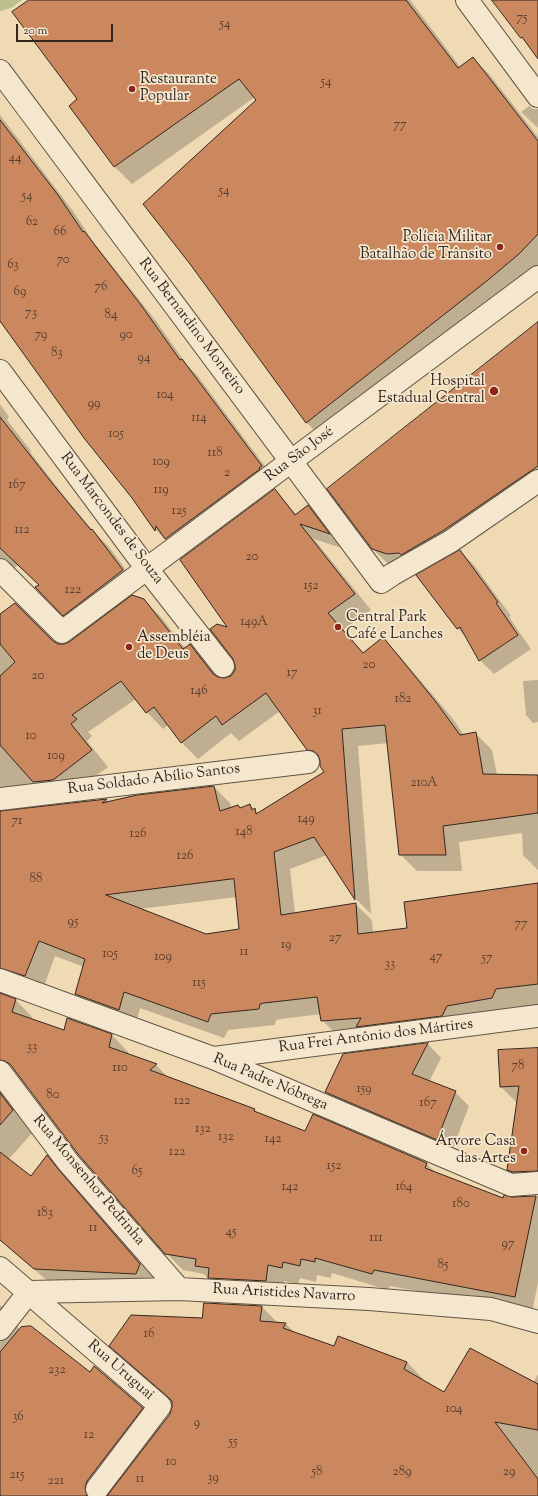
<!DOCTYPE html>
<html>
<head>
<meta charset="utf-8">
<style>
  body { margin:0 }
  #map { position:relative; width:538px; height:1496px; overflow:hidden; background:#efdab4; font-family:"Sorts Mill Goudy",serif }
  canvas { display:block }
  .scale { position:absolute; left:16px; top:24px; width:97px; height:18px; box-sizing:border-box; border:2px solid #332720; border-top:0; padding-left:5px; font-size:12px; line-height:14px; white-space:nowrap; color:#332720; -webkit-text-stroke:3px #f5e7ce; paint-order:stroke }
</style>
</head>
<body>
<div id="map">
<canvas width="538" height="1496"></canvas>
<div class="scale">20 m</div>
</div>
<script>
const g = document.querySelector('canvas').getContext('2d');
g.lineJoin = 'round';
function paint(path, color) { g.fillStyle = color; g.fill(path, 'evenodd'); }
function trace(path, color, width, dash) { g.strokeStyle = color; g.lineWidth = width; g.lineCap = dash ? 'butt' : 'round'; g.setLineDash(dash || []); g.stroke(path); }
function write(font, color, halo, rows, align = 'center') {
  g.font = font + ' "Sorts Mill Goudy",serif'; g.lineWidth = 3.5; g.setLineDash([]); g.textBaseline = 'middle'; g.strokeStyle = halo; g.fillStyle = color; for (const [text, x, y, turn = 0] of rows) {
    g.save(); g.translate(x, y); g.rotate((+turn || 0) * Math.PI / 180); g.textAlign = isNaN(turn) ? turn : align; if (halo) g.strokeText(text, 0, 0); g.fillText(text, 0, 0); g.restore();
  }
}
paint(new Path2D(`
  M 0,0 L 22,0 L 11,8 L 0,11 Z`), '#bbbf8b');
paint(new Path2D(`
  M 30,0 L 410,0 L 461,68 L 473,58 L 490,75 L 538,137 L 538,270 L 324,440 L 307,423 L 191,263 L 257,100 L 255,97 L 132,184 L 115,167 L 71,106 L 79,99 Z
  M 529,106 L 533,109 L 538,109 L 538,128 L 521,112 Z
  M 0,115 L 73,211 L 94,243 L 156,321 L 187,365 L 197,375 L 276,481 L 170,544 L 156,530 L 6,327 L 0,322 Z
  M 538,323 L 538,488 L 531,494 L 534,498 L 462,548 L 419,572 L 417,570 L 390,566 L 372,548 Z
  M 0,404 L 9,417 L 7,420 L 31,451 L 30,452 L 68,501 L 95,533 L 109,547 L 138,586 L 80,631 L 37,588 L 40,585 L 18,565 L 0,579 Z
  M 275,490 L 297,515 L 308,506 L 324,522 L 344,549 L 314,539 L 371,610 L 343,630 L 364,654 L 382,639 L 399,655 L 453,719 L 464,735 L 476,734 L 492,750 L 497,775 L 538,776 L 538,870 L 523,855 L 522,833 L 459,842 L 462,871 L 417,871 L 400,854 L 388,743 L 358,746 L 371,914 L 356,899 L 327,855 L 290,869 L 295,914 L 355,904 L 372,920 L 373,933 L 408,929 L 538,884 L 538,1005 L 513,1010 L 511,1008 L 509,1014 L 339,1037 L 322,1020 L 321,1014 L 281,1019 L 276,1020 L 275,1025 L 228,1030 L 224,1038 L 140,1008 L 135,1026 L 92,1010 L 76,994 L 84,967 L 55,956 L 42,992 L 5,992 L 4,996 L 16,1000 L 32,1017 L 31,1020 L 64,1031 L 68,1019 L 112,1035 L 128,1052 L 128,1055 L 156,1065 L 169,1078 L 254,1110 L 259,1115 L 305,1133 L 314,1116 L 427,1164 L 436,1173 L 504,1200 L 538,1196 L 538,1282 L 532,1313 L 390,1286 L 388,1290 L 332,1273 L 331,1278 L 317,1275 L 316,1282 L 300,1278 L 298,1284 L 284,1281 L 282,1297 L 212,1282 L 204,1274 L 183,1270 L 166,1253 L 0,1050 L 0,615 L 58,645 L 65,645 L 144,600 L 161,617 L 185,648 L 190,645 L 206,662 L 220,679 L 231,677 L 236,671 L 236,664 L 230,629 ZM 136,699 L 147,712 L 163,729 L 168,725 L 181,742 L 198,759 L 231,733 L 239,741 L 280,711 L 308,749 L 321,762 L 325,772 L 259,814 L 250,805 L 241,809 L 231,808 L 230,803 L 214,787 L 109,802 L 107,800 L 4,812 L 9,806 L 70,796 L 108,767 L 87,741 L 92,736 L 88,732 ZM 237,897 L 240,930 L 206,935 L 139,909 Z
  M 460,551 L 474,565 L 511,616 L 509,617 L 531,649 L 494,674 L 480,660 L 467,638 L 458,629 L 418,576 Z
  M 538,680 L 538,722 L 533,723 L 526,715 L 523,681 Z
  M 428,1044 L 441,1058 L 429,1082 L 455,1092 L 469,1106 L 451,1153 L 340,1106 L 326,1092 L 343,1055 Z
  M 538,1049 L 538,1188 L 525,1186 L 508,1169 L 518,1104 L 501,1087 Z
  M 0,1084 L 33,1132 L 8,1160 L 31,1178 L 47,1156 L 64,1173 L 76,1189 L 157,1282 L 53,1286 L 0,1239 Z
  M 0,1305 L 17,1322 L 20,1333 L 99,1386 L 142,1409 L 161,1427 L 171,1414 L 173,1408 L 173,1401 L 140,1374 L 123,1357 L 203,1319 L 262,1307 L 278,1323 L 285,1323 L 294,1332 L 334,1347 L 407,1362 L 424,1380 L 423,1381 L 445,1393 L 533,1383 L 538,1374 L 538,1496 L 0,1496 Z`), '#0003');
const building = new Path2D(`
  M 29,0 L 406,0 L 458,68 L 473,57 L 538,141 L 538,234 L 519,254 L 488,280 L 306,423 L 190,264 L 143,204 L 256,100 L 239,79 L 114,167 L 69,106 L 77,99 L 12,12 Z
  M 492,0 L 538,0 L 538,59 L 522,37 L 521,38 Z
  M 0,120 L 58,195 L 83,232 L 84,231 L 141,305 L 180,360 L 182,359 L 262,466 L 259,468 L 260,469 L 165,539 L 156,526 L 155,531 L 132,498 L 84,438 L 0,321 Z
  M 538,322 L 538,466 L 444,530 L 401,555 L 399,553 L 387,554 L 372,549 L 327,489 Z
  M 0,417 L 52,483 L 91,530 L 92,529 L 123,570 L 63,616 L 35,587 L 39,585 L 0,548 Z
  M 275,489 L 295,515 L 308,505 L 330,534 L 300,524 L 355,594 L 328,613 L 363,653 L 383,637 L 436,702 L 460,735 L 476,732 L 483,774 L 538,775 L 538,813 L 443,826 L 446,855 L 399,855 L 385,725 L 342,729 L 355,900 L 314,837 L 274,852 L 281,915 L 356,903 L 358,934 L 407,928 L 404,902 L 538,883 L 538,984 L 496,989 L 492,998 L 447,1006 L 442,1016 L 356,1027 L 361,1018 L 321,1021 L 317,997 L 264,1003 L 260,1004 L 259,1009 L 211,1014 L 208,1022 L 124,992 L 119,1010 L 75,994 L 85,959 L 39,941 L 25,976 L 0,968 L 0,811 L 107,799 L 102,803 L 137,795 L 214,786 L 220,811 L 238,805 L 240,808 L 250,804 L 252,810 L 255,808 L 256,814 L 324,772 L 320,766 L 320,761 L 318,755 L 313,751 L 307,750 L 266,693 L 222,725 L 216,716 L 181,743 L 154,707 L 146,713 L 121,681 L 72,715 L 77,719 L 71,724 L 92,750 L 53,780 L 33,782 L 0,745 L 0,676 L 15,662 L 0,644 L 0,614 L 15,603 L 53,641 L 58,644 L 64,644 L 69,642 L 132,595 L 144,599 L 183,649 L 190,644 L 213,674 L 218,677 L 224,678 L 231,676 L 235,670 L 235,665 L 233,659 L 210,629 L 217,624 L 227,627 L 180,560 ZM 234,879 L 239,929 L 206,934 L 106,895 Z
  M 460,550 L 498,602 L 496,603 L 518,635 L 479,661 L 460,627 L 457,629 L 416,575 Z
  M 0,993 L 16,999 L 12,1012 L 64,1030 L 67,1018 L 112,1034 L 109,1047 L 157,1064 L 150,1070 L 255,1109 L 254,1111 L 305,1131 L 313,1114 L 427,1163 L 425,1168 L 503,1198 L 504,1195 L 512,1197 L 536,1196 L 515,1297 L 374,1270 L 372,1274 L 315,1258 L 315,1262 L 301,1259 L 300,1266 L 283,1262 L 282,1268 L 268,1265 L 266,1281 L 208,1278 L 209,1268 L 195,1266 L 196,1259 L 165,1254 L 78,1154 L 10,1064 L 5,1061 L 0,1060 Z
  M 428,1043 L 412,1074 L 456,1091 L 437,1140 L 325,1092 L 343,1054 Z
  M 538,1048 L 538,1171 L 513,1172 L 507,1170 L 519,1086 L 500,1087 L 498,1050 Z
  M 0,1093 L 13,1110 L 0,1125 Z
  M 0,1152 L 31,1176 L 47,1155 L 59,1170 L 140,1264 L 136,1274 L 34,1269 L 0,1240 Z
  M 204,1303 L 262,1306 L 260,1321 L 286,1323 L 283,1328 L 334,1346 L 338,1336 L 407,1362 L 404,1369 L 444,1392 L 470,1348 L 538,1384 L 538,1430 L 495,1422 L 538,1479 L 538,1496 L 107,1496 L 170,1414 L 172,1407 L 172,1401 L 168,1397 L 109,1346 L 131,1315 L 202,1318 Z
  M 31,1326 L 90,1372 L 94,1366 L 143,1408 L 87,1481 L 85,1488 L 87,1496 L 0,1496 L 0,1352 L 21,1327 Z`);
paint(building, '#cb875d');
trace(building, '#332720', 1);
const minor = new Path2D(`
  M 467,0 L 538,96
  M 0,71 L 381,582 L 393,574 L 451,541 L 538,481
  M 0,371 L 147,569 L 223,666
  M 0,570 L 62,632 L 538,277
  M 0,799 L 308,762
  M 0,980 L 213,1058 L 511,1185 L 538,1183
  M 214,1058 L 538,1016
  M 0,1072 L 68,1162 L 179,1289
  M 0,1268 L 160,1406 L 97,1489
  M 0,1329 L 29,1292 L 179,1289 L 369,1299 L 491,1309 L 538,1322`);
trace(minor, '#625445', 24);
trace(minor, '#f5e7ce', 22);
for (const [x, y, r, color] of [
  [132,89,4,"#8f2418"],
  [500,247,4,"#8f2418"],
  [494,391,5,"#8f2418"],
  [338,627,4,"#8f2418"],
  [129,647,4,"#8f2418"],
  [524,1151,4,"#8f2418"]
]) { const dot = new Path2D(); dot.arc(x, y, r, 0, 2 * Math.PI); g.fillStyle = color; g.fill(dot); trace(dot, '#f5e7ce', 1.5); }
write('13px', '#593f2f', null, [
  ["75",522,19],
  ["54",225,25],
  ["54",326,83],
  ["77",400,126],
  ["44",15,159],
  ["54",224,192],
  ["54",27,197],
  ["62",32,223],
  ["66",60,233],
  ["70",63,261],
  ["63",13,266],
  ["76",101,288],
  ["69",20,293],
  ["73",31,314],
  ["84",111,316],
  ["79",41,336],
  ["90",126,336],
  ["83",57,354],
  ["94",144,359],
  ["104",165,396],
  ["99",94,405],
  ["114",199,419],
  ["105",116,435],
  ["118",215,454],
  ["109",161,463],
  ["2",227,474],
  ["167",17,486],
  ["119",161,491],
  ["125",179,512],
  ["112",22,531],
  ["20",252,558],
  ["152",311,587],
  ["122",73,591],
  ["149A",254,623],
  ["20",369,666],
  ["17",292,674],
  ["20",38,677],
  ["146",199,692],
  ["182",403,700],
  ["31",317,712],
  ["10",31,737],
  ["109",56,757],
  ["210A",424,784],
  ["149",306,820],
  ["71",17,822],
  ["148",244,833],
  ["126",138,835],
  ["126",185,857],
  ["88",36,880],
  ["95",73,923],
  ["77",521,925],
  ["27",335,939],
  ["19",286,946],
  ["11",244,953],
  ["105",110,955],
  ["109",163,958],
  ["47",436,958],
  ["57",487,959],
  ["33",390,965],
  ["115",199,984],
  ["33",32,1048],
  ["78",518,1067],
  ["110",120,1069],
  ["159",364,1090],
  ["80",53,1096],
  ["122",182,1102],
  ["167",428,1104],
  ["132",203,1130],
  ["132",226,1138],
  ["53",104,1139],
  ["142",273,1140],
  ["122",177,1153],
  ["152",334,1167],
  ["65",137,1172],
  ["142",290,1188],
  ["164",404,1188],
  ["180",461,1205],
  ["183",45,1214],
  ["11",93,1229],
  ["45",231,1233],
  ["111",376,1239],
  ["97",508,1245],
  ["85",443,1266],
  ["16",149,1335],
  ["232",57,1371],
  ["104",454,1410],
  ["36",18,1418],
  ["9",197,1424],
  ["12",89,1436],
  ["55",233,1443],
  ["10",171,1463],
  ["58",317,1473],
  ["289",402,1473],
  ["29",509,1473],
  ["215",17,1476],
  ["39",213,1479],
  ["11",140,1480],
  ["221",56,1482]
]);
write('15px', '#332720', '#f5e7ce', [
  ["Restaurante",140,80],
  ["Popular",140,97],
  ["Polícia Militar",492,238,"right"],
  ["Batalhão de Trânsito",492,255,"right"],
  ["Hospital",485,382,"right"],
  ["Estadual Central",485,399,"right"],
  ["Central Park",346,618],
  ["Café e Lanches",346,635],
  ["Assembléia",137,638],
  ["de Deus",137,655],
  ["Árvore Casa",516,1142,"right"],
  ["das Artes",516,1159,"right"]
], 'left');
write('15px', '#332720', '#f5e7ce', [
  ["Rua Bernardino Monteiro",191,327,53],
  ["Rua São José",300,455,-37],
  ["Rua Marcondes de Souza",111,519,53],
  ["Rua Soldado Abílio Santos",154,780,-7],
  ["Rua Frei Antônio dos Mártires",376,1037,-7],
  ["Rua Padre Nóbrega",270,1083,23],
  ["Rua Monsenhor Pedrinha",88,1181,50],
  ["Rua Aristides Navarro",284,1294,3],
  ["Rua Uruguai",120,1371,41]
]);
</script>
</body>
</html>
